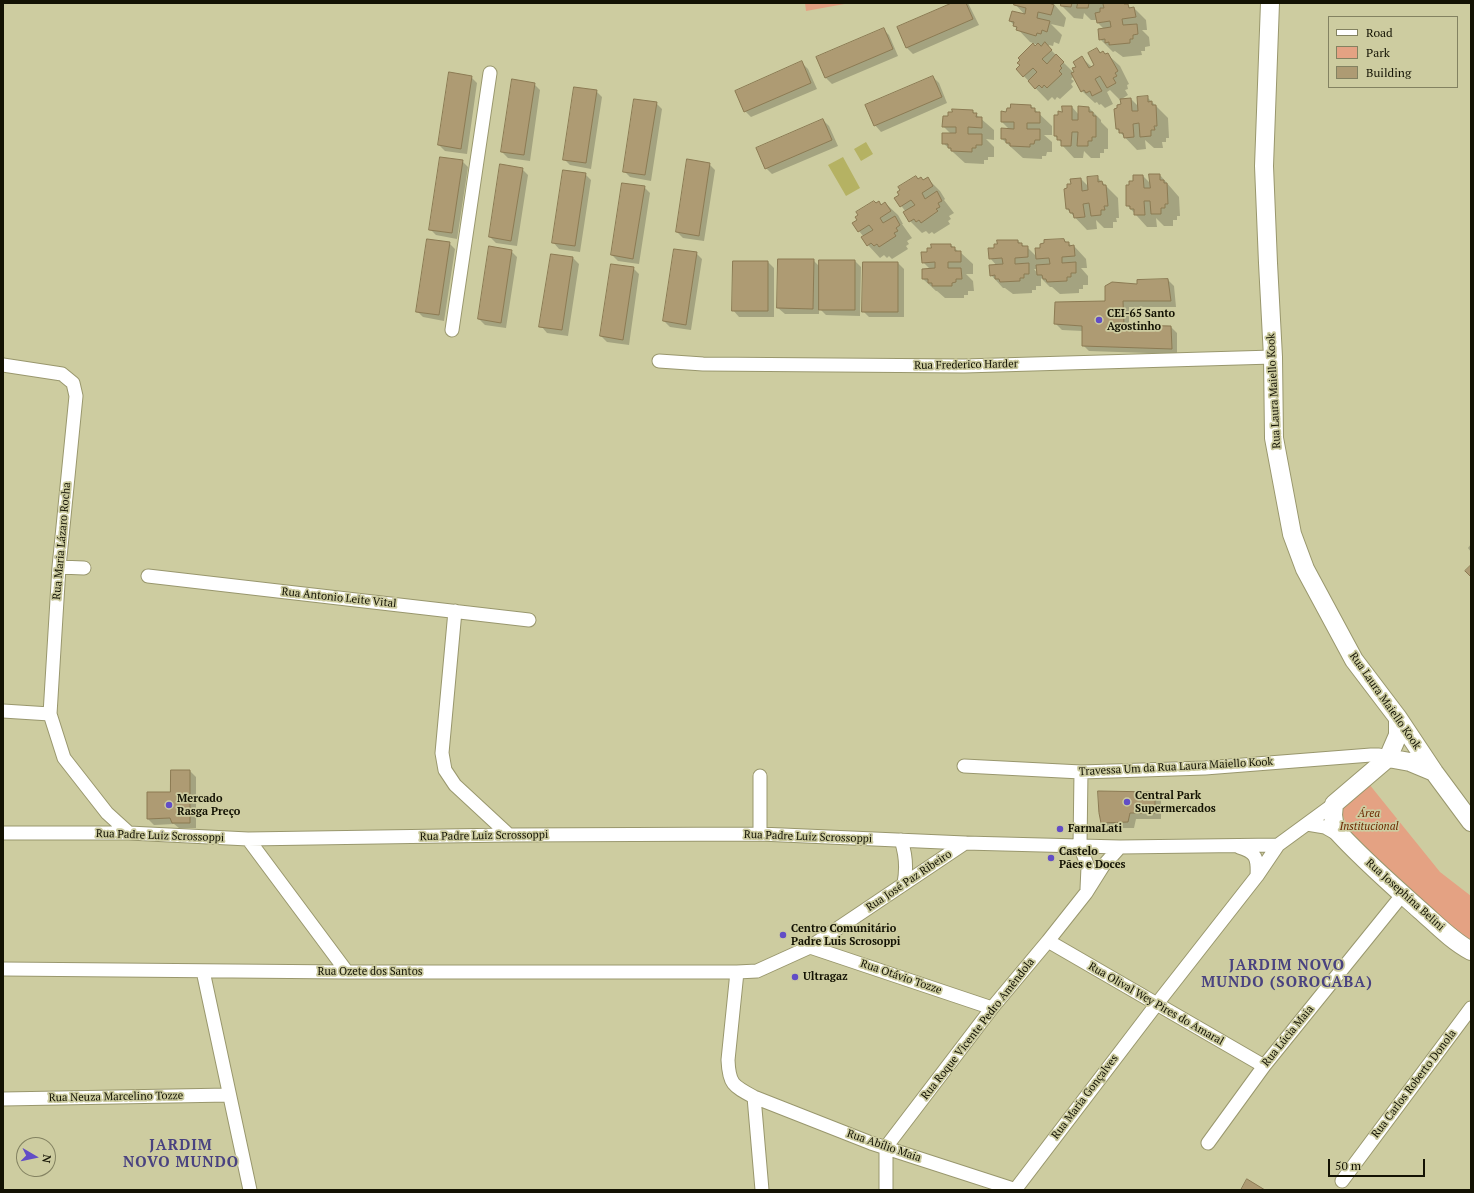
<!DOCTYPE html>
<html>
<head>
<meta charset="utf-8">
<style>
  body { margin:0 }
  #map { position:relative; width:1474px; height:1193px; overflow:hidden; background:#cdcca0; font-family:"PT Serif",serif }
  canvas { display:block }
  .frame { position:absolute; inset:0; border:4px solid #131203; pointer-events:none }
  .legend { position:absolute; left:1328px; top:16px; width:130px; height:72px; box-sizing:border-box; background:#cdcca0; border:1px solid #838261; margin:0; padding:5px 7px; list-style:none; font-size:12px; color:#131203 }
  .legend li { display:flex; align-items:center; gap:8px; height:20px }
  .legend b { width:20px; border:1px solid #838261 }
  .north { position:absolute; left:16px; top:1137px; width:40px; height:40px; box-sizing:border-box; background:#cdcca0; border:1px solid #838261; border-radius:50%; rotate:99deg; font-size:11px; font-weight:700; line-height:16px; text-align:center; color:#131203 }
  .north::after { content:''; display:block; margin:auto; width:14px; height:18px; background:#624dc6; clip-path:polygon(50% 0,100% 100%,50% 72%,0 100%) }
  .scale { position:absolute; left:1328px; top:1159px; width:97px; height:18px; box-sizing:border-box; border:2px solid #131203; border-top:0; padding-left:5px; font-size:12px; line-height:14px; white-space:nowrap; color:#131203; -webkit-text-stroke:3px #cdcca0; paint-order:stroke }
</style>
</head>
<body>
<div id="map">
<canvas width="1474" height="1193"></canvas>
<div class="frame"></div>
<ul class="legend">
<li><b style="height:5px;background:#fff"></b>Road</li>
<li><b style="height:11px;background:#e4a283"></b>Park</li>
<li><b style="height:11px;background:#ae9b73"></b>Building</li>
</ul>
<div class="north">N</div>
<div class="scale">50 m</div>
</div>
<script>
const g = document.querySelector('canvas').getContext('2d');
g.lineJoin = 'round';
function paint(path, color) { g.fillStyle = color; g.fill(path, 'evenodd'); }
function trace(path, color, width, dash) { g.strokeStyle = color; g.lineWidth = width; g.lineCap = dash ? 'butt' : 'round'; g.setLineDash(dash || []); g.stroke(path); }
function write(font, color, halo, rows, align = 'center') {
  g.font = font + ' "PT Serif",serif'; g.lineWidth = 3.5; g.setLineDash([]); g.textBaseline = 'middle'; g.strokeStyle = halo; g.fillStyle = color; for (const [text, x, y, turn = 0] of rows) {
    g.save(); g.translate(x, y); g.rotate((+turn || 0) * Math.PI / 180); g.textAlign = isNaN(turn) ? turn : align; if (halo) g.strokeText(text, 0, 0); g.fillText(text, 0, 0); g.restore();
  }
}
paint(new Path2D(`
  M 805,3 L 850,3 L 806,11 Z
  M 1369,784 L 1440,872 L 1471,896 L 1471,937 L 1468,941 L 1350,834 L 1340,808 Z`), '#e4a283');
paint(new Path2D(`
  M 866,142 L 873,154 L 861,161 L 854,149 Z
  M 843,157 L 860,188 L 846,196 L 828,165 Z`), '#b5b263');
paint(new Path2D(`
  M 955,3 L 968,3 L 979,25 L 913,54 L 907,48 L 898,27 Z
  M 1015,3 L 1053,3 L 1066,18 L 1064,27 L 1051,24 L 1062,35 L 1059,44 L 1054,42 L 1053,46 L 1049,45 L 1048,47 L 1074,73 L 1082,58 L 1092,67 L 1095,65 L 1097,49 L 1101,53 L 1106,55 L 1107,54 L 1120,66 L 1129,84 L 1127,85 L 1128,89 L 1125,90 L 1128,95 L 1120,100 L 1110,90 L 1107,92 L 1113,104 L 1105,108 L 1101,104 L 1099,105 L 1097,102 L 1095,103 L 1082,91 L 1074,76 L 1071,79 L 1074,81 L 1071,84 L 1073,87 L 1060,99 L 1057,97 L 1055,100 L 1052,97 L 1048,101 L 1017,69 L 1038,45 L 1030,42 L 1010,21 L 1026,16 L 1015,4 Z
  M 1061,3 L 1109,3 L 1109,4 L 1124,3 L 1131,8 L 1134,8 L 1146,20 L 1147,30 L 1142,30 L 1149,37 L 1150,46 L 1145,47 L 1145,51 L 1141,51 L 1142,55 L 1123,57 L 1115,51 L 1113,52 L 1100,39 L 1104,29 L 1098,23 L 1097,20 L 1091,20 L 1084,13 L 1083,19 L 1074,18 L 1062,6 Z
  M 883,29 L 889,35 L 898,56 L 832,84 L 826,78 L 818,58 Z
  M 802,63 L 808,69 L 817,89 L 751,117 L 745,111 Z
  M 471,77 L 477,83 L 467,154 L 445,151 L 439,145 Z
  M 933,77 L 939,83 L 947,103 L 881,132 L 875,125 L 867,105 Z
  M 534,84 L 540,90 L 530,161 L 508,158 L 502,152 Z
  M 596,91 L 602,97 L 591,169 L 570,165 L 564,159 Z
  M 1147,97 L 1168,118 L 1169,138 L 1166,138 L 1166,142 L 1162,142 L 1163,148 L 1154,148 L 1145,140 L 1146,149 L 1137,150 L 1117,129 L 1122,105 L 1131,99 L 1139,107 Z
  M 656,103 L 662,109 L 651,181 L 630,177 L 624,171 Z
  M 1031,106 L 1052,126 L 1052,135 L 1044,135 L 1052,142 L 1052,152 L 1047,152 L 1046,156 L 1042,156 L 1042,159 L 1023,158 L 1002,139 L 1009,129 L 1002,122 L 1007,113 Z
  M 1072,107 L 1079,115 L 1089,108 L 1101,120 L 1101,122 L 1108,129 L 1108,149 L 1104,149 L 1104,153 L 1100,153 L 1100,158 L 1091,158 L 1084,151 L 1083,158 L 1074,158 L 1062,145 L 1062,143 L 1055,136 L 1063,113 Z
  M 972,111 L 994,130 L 994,140 L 986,139 L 994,147 L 994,157 L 988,157 L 988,160 L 984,160 L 984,164 L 965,163 L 943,143 L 951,134 L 943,126 Z
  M 823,120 L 829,126 L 838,146 L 772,174 L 766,168 Z
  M 462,161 L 468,167 L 457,239 L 436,235 L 430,229 Z
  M 709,164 L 715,170 L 704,241 L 683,238 L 677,232 Z
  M 522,169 L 528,175 L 517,246 L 496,243 L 490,237 Z
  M 585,174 L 591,180 L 580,252 L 559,249 L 553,242 Z
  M 1160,175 L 1179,197 L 1180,216 L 1177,216 L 1177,220 L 1173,220 L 1173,226 L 1164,226 L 1156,218 L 1157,227 L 1147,227 L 1127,205 L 1130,186 L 1143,176 L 1151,184 Z
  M 1097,177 L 1118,198 L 1119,218 L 1116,218 L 1117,222 L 1113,222 L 1113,228 L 1104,228 L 1096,220 L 1097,229 L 1087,230 L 1067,209 L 1072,185 L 1081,179 L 1089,187 Z
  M 927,178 L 940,191 L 945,199 L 944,200 L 954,213 L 949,216 L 951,219 L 948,221 L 950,224 L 934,234 L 932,232 L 929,234 L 926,231 L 922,233 L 910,221 L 906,212 L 896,199 L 918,180 L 923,181 Z
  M 644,187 L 650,193 L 639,264 L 618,261 L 612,255 Z
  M 879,203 L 881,205 L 885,203 L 898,215 L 903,224 L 902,224 L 912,238 L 907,241 L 909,244 L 906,246 L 908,249 L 892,259 L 889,256 L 887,258 L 884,255 L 880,258 L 868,245 L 864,237 L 859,231 L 876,204 Z
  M 1064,240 L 1072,246 L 1074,246 L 1086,259 L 1087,268 L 1081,268 L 1088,276 L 1088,285 L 1083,285 L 1083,289 L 1079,289 L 1079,293 L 1060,294 L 1052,287 L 1050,287 L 1041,278 L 1041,286 L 1036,286 L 1036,290 L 1032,290 L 1032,293 L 1013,294 L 1005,288 L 1003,288 L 991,275 L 997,266 L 990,258 L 995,249 L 1018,241 L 1025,247 L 1027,247 L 1037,257 L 1042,248 ZM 1034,269 L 1038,269 L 1038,274 Z
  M 449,243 L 455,249 L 444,321 L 423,317 L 417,311 Z
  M 951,245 L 959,252 L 960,252 L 973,264 L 973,274 L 966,274 L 973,281 L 974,291 L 968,291 L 968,295 L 964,295 L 964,298 L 945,298 L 937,291 L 936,291 L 923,279 L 923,270 L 930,269 L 923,262 L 928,253 Z
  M 675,250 L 696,253 L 702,259 L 691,330 L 670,327 L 664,321 Z
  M 511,251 L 517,257 L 506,328 L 485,325 L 479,319 Z
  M 551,255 L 573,258 L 579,264 L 568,336 L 547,333 L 541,326 Z
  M 813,260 L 820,267 L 855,261 L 861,267 L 860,316 L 826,315 L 819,308 L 819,314 L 785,314 L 778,308 Z
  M 734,262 L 768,262 L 774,268 L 774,317 L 739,317 L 733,310 Z
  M 864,263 L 898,263 L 904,269 L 904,317 L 869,317 L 863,311 Z
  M 633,268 L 639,274 L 629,345 L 607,342 L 601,336 Z
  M 1168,280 L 1174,286 L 1176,307 L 1129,307 L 1129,326 L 1171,327 L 1177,333 L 1177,354 L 1089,351 L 1083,345 L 1083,331 L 1062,330 L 1055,323 L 1106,302 L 1138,285 Z
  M 1471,544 L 1471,552 L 1468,548 Z
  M 190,771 L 196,777 L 196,828 L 179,828 L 174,824 L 154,825 L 148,819 Z
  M 1155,793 L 1161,799 L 1161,819 L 1136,819 L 1134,828 L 1109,828 L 1102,822 Z`), '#0003');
const building = new Path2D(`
  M 952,3 L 966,3 L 973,19 L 906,48 L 897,27 Z
  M 1014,3 L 1049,3 L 1054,5 L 1051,15 L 1038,12 L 1037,18 L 1050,21 L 1047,32 L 1042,30 L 1041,34 L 1037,33 L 1036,36 L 1016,30 L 1017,27 L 1013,26 L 1014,22 L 1009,21 L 1012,11 L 1025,14 L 1026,8 L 1014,5 Z
  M 1061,3 L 1072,3 L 1071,7 L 1061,6 Z
  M 1078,3 L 1089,3 L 1088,8 L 1077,8 Z
  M 1112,3 L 1124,3 L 1124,4 L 1128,4 L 1129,8 L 1134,7 L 1136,17 L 1122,19 L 1123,25 L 1137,24 L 1138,34 L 1133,35 L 1133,39 L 1130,39 L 1130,43 L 1109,45 L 1109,42 L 1105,43 L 1105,39 L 1099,40 L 1098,29 L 1111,27 L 1110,21 L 1097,23 L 1095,13 L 1100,12 L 1100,8 L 1104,8 L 1103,4 Z
  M 884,28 L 893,49 L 825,78 L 816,57 Z
  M 1045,42 L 1052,50 L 1042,59 L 1047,64 L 1056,54 L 1064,62 L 1060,66 L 1062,68 L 1059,71 L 1062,74 L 1047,88 L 1044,85 L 1042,88 L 1039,85 L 1035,89 L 1028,81 L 1037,72 L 1033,68 L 1023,77 L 1016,69 L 1020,65 L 1017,63 L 1020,60 L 1018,58 L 1033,43 L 1035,46 L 1038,43 L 1041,46 Z
  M 1097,48 L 1100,53 L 1103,51 L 1105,54 L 1108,53 L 1118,71 L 1115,73 L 1117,76 L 1113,78 L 1116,83 L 1107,88 L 1100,76 L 1095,79 L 1102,91 L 1092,96 L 1090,91 L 1086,93 L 1084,90 L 1081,92 L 1071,73 L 1074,72 L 1072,68 L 1076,67 L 1073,62 L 1082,56 L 1089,68 L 1094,65 L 1088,53 Z
  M 802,61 L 811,83 L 744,112 L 735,91 Z
  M 449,72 L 472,76 L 461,149 L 438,145 Z
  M 933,76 L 942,97 L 874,126 L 865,105 Z
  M 512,79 L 535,83 L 524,155 L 501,152 Z
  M 574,87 L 597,90 L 586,163 L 563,160 Z
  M 1148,96 L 1148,102 L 1152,101 L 1152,105 L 1156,105 L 1157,126 L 1154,126 L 1155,130 L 1151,130 L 1151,136 L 1140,137 L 1139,123 L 1133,124 L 1134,137 L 1124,138 L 1123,133 L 1119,133 L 1119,129 L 1116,129 L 1114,109 L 1117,108 L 1117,105 L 1121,104 L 1120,99 L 1131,98 L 1132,111 L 1138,111 L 1137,97 Z
  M 634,99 L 657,102 L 645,175 L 623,172 Z
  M 1011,104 L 1031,105 L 1031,108 L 1035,108 L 1035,112 L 1040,112 L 1040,123 L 1027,123 L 1027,129 L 1040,129 L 1040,140 L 1035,140 L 1034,144 L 1030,144 L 1030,147 L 1010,146 L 1010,143 L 1006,143 L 1006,139 L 1001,139 L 1001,128 L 1014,129 L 1014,122 L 1001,122 L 1001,111 L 1006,112 L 1007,108 L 1010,108 Z
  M 1062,106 L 1072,106 L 1072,120 L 1078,120 L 1078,106 L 1089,107 L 1089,112 L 1093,112 L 1093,116 L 1096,116 L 1096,137 L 1092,137 L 1092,141 L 1088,141 L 1088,146 L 1077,146 L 1078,132 L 1072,132 L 1071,146 L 1061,146 L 1061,140 L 1057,140 L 1057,136 L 1054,136 L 1054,115 L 1058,115 L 1058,111 L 1062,112 Z
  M 952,109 L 973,110 L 973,113 L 977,113 L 976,117 L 982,117 L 982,128 L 968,127 L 968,134 L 982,134 L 982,145 L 976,145 L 976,148 L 972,148 L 972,152 L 951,151 L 951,148 L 948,148 L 948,144 L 942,144 L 942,133 L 956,133 L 956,127 L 942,127 L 943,116 L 948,116 L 948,112 L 952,112 Z
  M 823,119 L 832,140 L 765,169 L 756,148 Z
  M 440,157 L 463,160 L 452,233 L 429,230 Z
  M 687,159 L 710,163 L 699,236 L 676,232 Z
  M 500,164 L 523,168 L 511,241 L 489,237 Z
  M 563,170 L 586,173 L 575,246 L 552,243 Z
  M 1149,174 L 1160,174 L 1160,180 L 1164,180 L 1164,183 L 1167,183 L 1168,204 L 1165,204 L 1165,208 L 1161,208 L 1161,214 L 1151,214 L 1150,201 L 1144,201 L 1145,215 L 1134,215 L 1134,209 L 1130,209 L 1130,206 L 1126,206 L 1126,185 L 1129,185 L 1129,181 L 1133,181 L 1133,175 L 1143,175 L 1144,188 L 1150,188 Z
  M 916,176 L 918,179 L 921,177 L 923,180 L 928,177 L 933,186 L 922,193 L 925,199 L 937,191 L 942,201 L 938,203 L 940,207 L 936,209 L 938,211 L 921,223 L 919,220 L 916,222 L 914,219 L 909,222 L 903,212 L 915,205 L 911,200 L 900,207 L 894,198 L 899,195 L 897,192 L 900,190 L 898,187 Z
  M 1098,176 L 1098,182 L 1102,181 L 1103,185 L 1106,185 L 1108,206 L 1104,206 L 1105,210 L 1101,210 L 1101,215 L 1091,216 L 1089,203 L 1083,204 L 1085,217 L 1074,218 L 1073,213 L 1070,213 L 1069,209 L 1066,209 L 1064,189 L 1067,188 L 1067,184 L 1071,184 L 1070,179 L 1081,178 L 1082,191 L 1088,190 L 1087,177 Z
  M 622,183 L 645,186 L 633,259 L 611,255 Z
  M 874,201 L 876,203 L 879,201 L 881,205 L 885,202 L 891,211 L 880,218 L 883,223 L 895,216 L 900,225 L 896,228 L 898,231 L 894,233 L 896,236 L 879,247 L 877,244 L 874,246 L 871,243 L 867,246 L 861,237 L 873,230 L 869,225 L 858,232 L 852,223 L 857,220 L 855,217 L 858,215 L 856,212 Z
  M 427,239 L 450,242 L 439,315 L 416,312 Z
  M 1064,239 L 1065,242 L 1069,242 L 1069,246 L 1074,245 L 1075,256 L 1062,257 L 1062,263 L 1076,262 L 1076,273 L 1071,273 L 1071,277 L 1067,277 L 1067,281 L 1047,282 L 1046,279 L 1043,279 L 1042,275 L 1037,275 L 1036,265 L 1050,264 L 1049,258 L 1036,259 L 1035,248 L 1040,248 L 1040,244 L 1044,243 L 1044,240 Z
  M 997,240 L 1018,240 L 1018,243 L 1022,243 L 1022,246 L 1028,246 L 1028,257 L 1015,258 L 1015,264 L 1029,263 L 1029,274 L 1024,274 L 1024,278 L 1020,278 L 1020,281 L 1000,282 L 999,279 L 995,279 L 995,275 L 990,276 L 989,265 L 1003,264 L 1002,258 L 989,259 L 988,248 L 994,248 L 994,244 L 997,244 Z
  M 931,244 L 951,244 L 951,247 L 955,247 L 955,251 L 961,251 L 961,262 L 948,262 L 948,268 L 961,268 L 962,279 L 956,279 L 956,282 L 952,283 L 952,286 L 932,286 L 932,283 L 928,283 L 928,279 L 922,279 L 922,269 L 935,268 L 935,262 L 922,263 L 921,252 L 927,252 L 927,248 L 931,248 Z
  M 489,246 L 512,250 L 501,323 L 478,319 Z
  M 674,249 L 697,252 L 686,325 L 663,321 Z
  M 551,254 L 573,257 L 562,330 L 539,327 Z
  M 778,259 L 814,259 L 813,309 L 777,308 Z
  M 819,260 L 855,260 L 855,310 L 819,310 Z
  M 733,261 L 768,261 L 768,311 L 732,311 Z
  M 863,262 L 898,262 L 898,312 L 862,312 Z
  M 611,264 L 634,267 L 623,340 L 600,336 Z
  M 1168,279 L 1171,301 L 1123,301 L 1124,325 L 1171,326 L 1172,349 L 1082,346 L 1082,326 L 1054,324 L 1055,302 L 1105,301 L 1105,286 L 1112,282 L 1137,284 L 1137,280 Z
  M 1471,565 L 1471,577 L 1465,571 Z
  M 171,770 L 190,770 L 190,823 L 172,823 L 170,818 L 147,819 L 147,792 L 170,792 Z
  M 1098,791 L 1155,792 L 1155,813 L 1130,813 L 1128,822 L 1101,823 L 1099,813 Z
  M 1247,1179 L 1265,1190 L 1241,1190 Z`);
paint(building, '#ae9b73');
trace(building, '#8b7a53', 1);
const minor = new Path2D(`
  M 452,330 L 490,73
  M 659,361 L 703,364 L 964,366 L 1273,357
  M 3,365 L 62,374 L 73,383 L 76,396 L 59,567 L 50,714 L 64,758 L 107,813 L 129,833
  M 59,567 L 84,568
  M 148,576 L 529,620
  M 455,611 L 442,753 L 445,770 L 455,785 L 509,835
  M 3,711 L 50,714
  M 964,766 L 1081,772 L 1205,768 L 1371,755 L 1379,755 L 1388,758
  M 1081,772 L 1080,846 L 1088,867 L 1087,889
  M 1307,824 L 1325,827 L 1341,836
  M 3,833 L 129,833 L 248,839 L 509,835 L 760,834 L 965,843 L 1080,846 L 1120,847 L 1278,845
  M 760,834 L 760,776
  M 248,839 L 347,972
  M 901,840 C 906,855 907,868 904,883
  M 1239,847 C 1256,852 1258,858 1257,876
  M 1048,941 L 1264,1066
  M 810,947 L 992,1008
  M 3,969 L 347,972 L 737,972 L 757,971 L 810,947 L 965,843
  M 203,971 L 250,1190
  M 737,972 L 728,1060 C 729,1084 733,1086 754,1097 L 871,1143 L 1016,1190
  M 754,1097 L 762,1190
  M 3,1099 L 229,1095
  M 1208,1143 L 1264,1066 L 1403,894
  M 1342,1181 L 1471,1008
  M 886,1190 L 886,1147 L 992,1008 L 1048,941 L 1086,893 L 1103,866 L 1120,847
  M 1015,1190 L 1156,1005 L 1257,876 L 1278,845 L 1334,804`);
const secondary = new Path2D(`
  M 1270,3 L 1264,166 L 1268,263 L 1273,357 L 1274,438 L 1292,534 L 1305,569 L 1354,660 L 1398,718 L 1434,772 L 1471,822
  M 1398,718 L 1398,735 L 1388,758 L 1334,804 L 1333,815 L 1335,829 C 1361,858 1391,884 1420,910 C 1436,924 1452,941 1471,951
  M 1388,758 L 1410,762 L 1434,772`);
trace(minor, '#99976d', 15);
trace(secondary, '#99976d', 20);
trace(minor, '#fff', 13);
trace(secondary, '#fff', 18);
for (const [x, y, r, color] of [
  [1099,320,4,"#624dc6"],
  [1127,802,4,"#624dc6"],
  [169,805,4,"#624dc6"],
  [1060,829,4,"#624dc6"],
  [1051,858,4,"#624dc6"],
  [783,935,4,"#624dc6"],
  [795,977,4,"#624dc6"]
]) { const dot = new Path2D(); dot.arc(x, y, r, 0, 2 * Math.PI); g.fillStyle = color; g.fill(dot); trace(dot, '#cdcca0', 1.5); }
write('bold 11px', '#131203', '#cdcca0', [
  ["CEI-65 Santo",1107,314],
  ["Agostinho",1107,327],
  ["Central Park",1135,796],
  ["Supermercados",1135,809],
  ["Mercado",177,799],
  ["Rasga Preço",177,812],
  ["FarmaLati",1068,829],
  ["Castelo",1059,852],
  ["Pães e Doces",1059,865],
  ["Centro Comunitário",791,929],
  ["Padre Luis Scrosoppi",791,942],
  ["Ultragaz",803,977]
], 'left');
write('11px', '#131203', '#cdcca0', [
  ["Rua Frederico Harder",966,365,-1],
  ["Rua Laura Maiello Kook",1274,391,-93],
  ["Rua Maria Lázaro Rocha",62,541,-85],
  ["Rua Antonio Leite Vital",339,598,6],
  ["Rua Laura Maiello Kook",1385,701,55],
  ["Travessa Um da Rua Laura Maiello Kook",1176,767,-3],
  ["Rua Padre Luiz Scrossoppi",160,836,2],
  ["Rua Padre Luiz Scrossoppi",484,836,-1],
  ["Rua Padre Luiz Scrossoppi",808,837,2],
  ["Rua José Paz Ribeiro",909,881,-34],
  ["Rua Josephina Belini",1405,895,42],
  ["Rua Ozete dos Santos",370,972],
  ["Rua Otávio Tozze",901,977,19],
  ["Rua Olival Wey Pires do Amaral",1156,1004,30],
  ["Rua Roque Vicente Pedro Amêndola",978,1029,-52],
  ["Rua Lúcia Maia",1288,1036,-51],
  ["Rua Carlos Roberto Donola",1414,1084,-53],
  ["Rua Neuza Marcelino Tozze",116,1097,-1],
  ["Rua Maria Gonçalves",1085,1097,-53],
  ["Rua Abílio Maia",884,1146,19]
]);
write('italic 11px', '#6b2a00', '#cdcca0', [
  ["Área",1369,814],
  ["Institucional",1369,827]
]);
g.letterSpacing = '1px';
write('bold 15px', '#494280', '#cdcca0', [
  ["JARDIM NOVO",1287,966],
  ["MUNDO (SOROCABA)",1287,983],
  ["JARDIM",181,1146],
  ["NOVO MUNDO",181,1163]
]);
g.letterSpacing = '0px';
</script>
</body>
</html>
